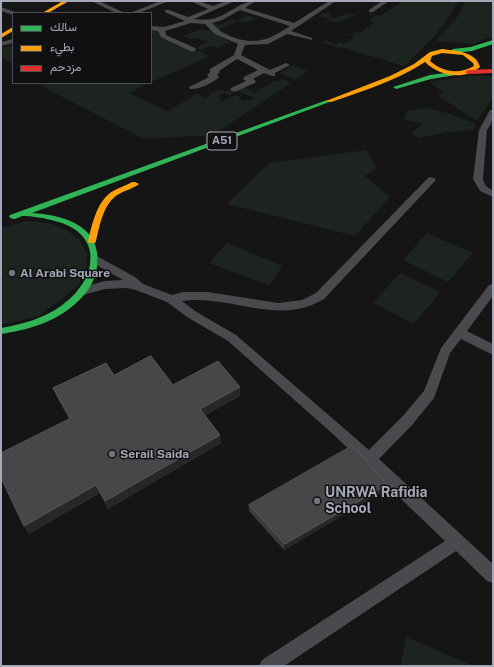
<!DOCTYPE html>
<html>
<head>
<meta charset="utf-8">
<style>
  body { margin:0 }
  #map { position:relative; width:494px; height:667px; overflow:hidden; background:#151515; font-family:"Public Sans",Vazirmatn,sans-serif }
  canvas { display:block }
  .frame { position:absolute; inset:0; border:2px solid #a6a9b7; pointer-events:none }
  .legend { position:absolute; left:12px; top:12px; width:140px; height:72px; box-sizing:border-box; background:#100f11; border:1px solid #4c4d53; margin:0; padding:5px 7px; list-style:none; font-size:12px; color:#a6a9b7 }
  .legend li { display:flex; align-items:center; gap:8px; height:20px }
  .legend b { width:20px; border:1px solid #4c4d53 }
</style>
</head>
<body>
<div id="map">
<canvas width="494" height="667"></canvas>
<div class="frame"></div>
<ul class="legend">
<li><b style="height:5px;background:#30b455"></b>سالك</li>
<li><b style="height:5px;background:#ff9f0a"></b>بطيء</li>
<li><b style="height:5px;background:#e5322d"></b>مزدحم</li>
</ul>
</div>
<script>
const g = document.querySelector('canvas').getContext('2d');
g.lineJoin = 'round';
function paint(path, color) { g.fillStyle = color; g.fill(path, 'evenodd'); }
function trace(path, color, width, dash) { g.strokeStyle = color; g.lineWidth = width; g.lineCap = dash ? 'butt' : 'round'; g.setLineDash(dash || []); g.stroke(path); }
function write(font, color, halo, rows, align = 'center') {
  g.font = font + ' "Public Sans",sans-serif'; g.lineWidth = 3; g.setLineDash([]); g.textBaseline = 'middle'; g.strokeStyle = halo; g.fillStyle = color; for (const [text, x, y, turn = 0] of rows) {
    g.save(); g.translate(x, y); g.rotate((+turn || 0) * Math.PI / 180); g.textAlign = isNaN(turn) ? turn : align; if (halo) g.strokeText(text, 0, 0); g.fillText(text, 0, 0); g.restore();
  }
}
paint(new Path2D(`
  M 403,1 L 458,1 C 445,27 425,47 404,66 L 341,47 L 339,48 L 323,43 L 326,40 L 336,45 L 340,42 L 345,44 L 354,37 L 330,30 L 351,35 L 356,31 L 360,33 L 374,22 L 370,20 L 375,16 L 367,14 L 370,13 L 380,16 Z
  M 465,1 L 493,1 L 493,36 L 473,44 L 435,41 L 459,15 Z
  M 357,12 L 359,13 L 338,22 L 330,21 L 324,23 L 330,19 L 319,16 L 323,13 L 331,13 L 328,16 L 336,18 L 349,13 L 355,14 Z
  M 247,15 L 263,21 L 255,19 L 245,23 L 237,21 L 217,31 L 212,22 L 220,25 L 232,19 L 237,21 Z
  M 201,29 L 205,31 L 211,29 L 229,42 L 218,48 L 211,46 L 201,50 L 196,48 L 208,42 L 197,38 L 192,39 L 183,36 Z
  M 154,30 L 210,56 L 151,82 L 151,37 L 153,36 L 151,32 Z
  M 13,45 L 13,64 L 1,56 L 1,48 Z
  M 292,66 L 308,71 L 295,80 L 280,73 Z
  M 469,76 L 493,76 L 493,97 L 477,121 L 437,95 L 445,93 L 429,82 Z
  M 282,79 L 291,83 L 210,137 L 195,136 L 144,139 L 49,90 L 39,83 L 150,83 L 128,93 L 168,111 L 197,94 L 205,98 L 211,95 L 208,94 C 215,90 219,89 226,92 L 229,90 L 233,93 L 229,95 L 224,93 L 218,96 L 221,98 L 219,100 L 222,102 C 229,98 234,94 241,96 L 238,99 L 244,101 L 247,100 L 251,101 L 255,98 L 237,91 L 243,87 L 255,93 L 261,88 L 273,83 L 271,82 L 273,81 L 276,82 Z
  M 427,108 L 453,115 L 475,123 L 474,130 L 447,132 L 419,138 L 412,133 L 423,124 L 403,119 L 408,111 Z
  M 366,150 L 377,168 L 365,176 L 390,197 L 355,236 L 227,204 L 269,163 Z
  M 27,221 L 49,223 L 67,230 L 80,240 L 87,254 L 86,270 L 77,287 L 39,316 L 1,325 L 1,228 Z
  M 427,233 L 473,253 L 448,282 L 403,260 Z
  M 227,243 L 283,266 L 269,285 L 209,263 Z
  M 400,273 L 440,292 L 414,324 L 373,303 Z
  M 406,637 L 474,666 L 401,666 Z`), '#1d241f');
paint(new Path2D(`
  M 91,1 L 99,1 L 125,13 L 116,13 Z
  M 160,1 L 169,1 L 139,13 L 130,13 Z
  M 190,1 L 199,1 L 213,6 L 226,1 L 235,1 L 194,19 C 202,20 209,20 216,18 C 230,13 241,1 256,1 L 245,8 L 294,23 L 329,1 L 336,1 L 291,31 L 312,38 L 312,40 L 287,34 L 268,44 L 245,45 L 241,55 L 270,70 L 286,63 L 290,65 L 275,73 L 275,76 L 272,76 L 264,73 L 253,79 L 256,81 L 255,83 L 234,92 L 230,90 L 231,88 L 246,81 L 243,79 L 244,77 L 258,70 L 237,59 L 219,71 L 220,72 L 217,75 L 219,77 C 213,83 198,90 190,89 L 189,87 L 209,77 L 207,75 L 210,72 L 210,69 L 234,55 L 238,44 L 215,34 L 205,24 L 191,23 L 165,31 L 166,35 L 195,48 L 196,50 L 192,52 L 161,37 L 158,31 L 151,30 L 151,26 L 164,27 L 185,21 L 165,12 L 165,10 L 169,10 L 188,17 L 208,9 ZM 240,10 L 290,26 C 270,39 256,46 232,37 C 223,33 218,30 212,23 L 222,20 Z
  M 382,1 L 389,1 L 373,12 L 369,12 L 369,10 Z
  M 1,7 L 15,12 L 16,13 L 13,13 L 13,15 L 1,11 Z
  M 13,39 L 13,43 L 1,46 L 1,42 Z
  M 490,110 L 493,110 L 493,120 L 487,130 L 483,179 L 485,185 L 493,191 L 493,197 L 480,191 L 473,179 L 479,130 Z
  M 431,177 L 434,178 L 436,180 L 434,182 L 324,299 C 277,327 231,294 182,301 L 195,311 L 236,335 L 369,450 L 402,417 L 424,391 L 441,348 L 489,285 L 493,284 L 493,296 L 467,331 L 493,344 L 493,355 L 461,339 L 450,353 L 434,398 L 412,425 L 379,459 L 493,564 L 493,583 L 487,581 L 456,551 L 284,666 L 259,666 L 262,660 L 445,541 L 334,435 L 228,341 L 187,317 L 167,302 L 136,290 L 127,288 L 105,289 L 83,295 L 79,294 L 77,291 L 79,288 L 105,281 L 123,280 L 91,262 L 90,259 L 91,256 L 95,255 L 135,277 L 143,284 L 172,295 L 183,292 L 208,292 L 278,303 L 302,300 L 316,293 L 428,178 Z`), '#494a4e');
paint(new Path2D(`
  M 493,40 L 493,44 L 472,51 L 453,53 L 450,51 L 453,49 L 471,47 Z
  M 454,72 L 456,73 L 456,75 L 431,79 L 396,89 L 393,87 L 430,75 Z
  M 327,100 L 332,101 L 32,213 C 64,215 103,226 97,267 C 95,282 86,295 74,305 C 53,323 27,330 1,334 L 1,328 C 22,324 43,319 61,306 C 97,281 106,234 55,221 C 45,218 31,216 22,216 C 19,217 16,219 13,219 L 9,217 L 10,215 Z`), '#30b455');
paint(new Path2D(`
  M 63,1 L 69,1 L 48,13 L 42,13 Z
  M 13,27 L 13,31 L 1,38 L 1,34 Z
  M 442,49 C 455,51 476,51 480,67 C 464,81 439,76 425,62 C 396,81 363,91 331,102 L 326,101 L 390,76 L 414,64 L 430,52 ZM 442,53 L 463,55 L 473,63 L 474,66 C 458,75 443,72 430,61 L 432,56 Z
  M 132,182 L 135,182 L 139,184 C 133,189 125,190 119,194 C 103,203 100,225 96,241 L 95,243 L 89,243 L 88,241 C 92,225 96,204 110,193 C 117,188 125,186 132,182 Z`), '#ff9f0a');
paint(new Path2D(`
  M 493,69 L 493,73 L 468,74 L 465,72 L 468,70 Z`), '#e5322d');
paint(new Path2D(`
  M 114,375 L 240,396 L 205,415 L 221,443 L 108,509 L 100,493 L 29,534 L 24,526 L 69,419 L 57,397 L 53,388 Z
  M 384,491 L 284,550 L 249,511 L 249,505 Z`), '#3b3b3d');
paint(new Path2D(`
  M 240,387 L 240,396 L 201,418 L 200,409 Z
  M 220,435 L 221,443 L 108,509 L 105,501 Z
  M 96,485 L 100,493 L 29,534 L 24,526 Z
  M 387,485 L 384,491 L 284,550 L 285,544 Z`), '#272728');
const building = new Path2D(`
  M 151,356 L 173,385 L 218,361 L 240,387 L 200,409 L 220,435 L 105,501 L 96,485 L 24,526 L 1,478 L 1,453 L 71,418 L 53,388 L 106,363 L 114,375 Z
  M 352,446 L 364,458 L 387,485 L 285,544 L 249,505 Z`);
paint(building, '#47474a');
trace(building, '#56565b', 1);
for (const [x, y, r, color] of [
  [12,273,4,"#73757e"],
  [112,454,4,"#73757e"],
  [317,501,4,"#73757e"]
]) { const dot = new Path2D(); dot.arc(x, y, r, 0, 2 * Math.PI); g.fillStyle = color; g.fill(dot); trace(dot, '#100f11', 1.5); }
for (const [x, y, w] of [
  [222,141,30]
]) { const box = new Path2D(); box.roundRect(x - w / 2, y - 9, w, 18, 3); g.fillStyle = '#100f11'; g.fill(box); trace(box, '#a6a9b7', 1); }
write('bold 11px', '#a6a9b7', null, [
  ["A51",222,141]
]);
write('bold 12px', '#a6a9b7', '#100f11', [
  ["Al Arabi Square",20,273],
  ["Serail Saida",120,454]
], 'left');
write('bold 14px', '#a6a9b7', '#100f11', [
  ["UNRWA Rafidia",325,493],
  ["School",325,509]
], 'left');
</script>
</body>
</html>
